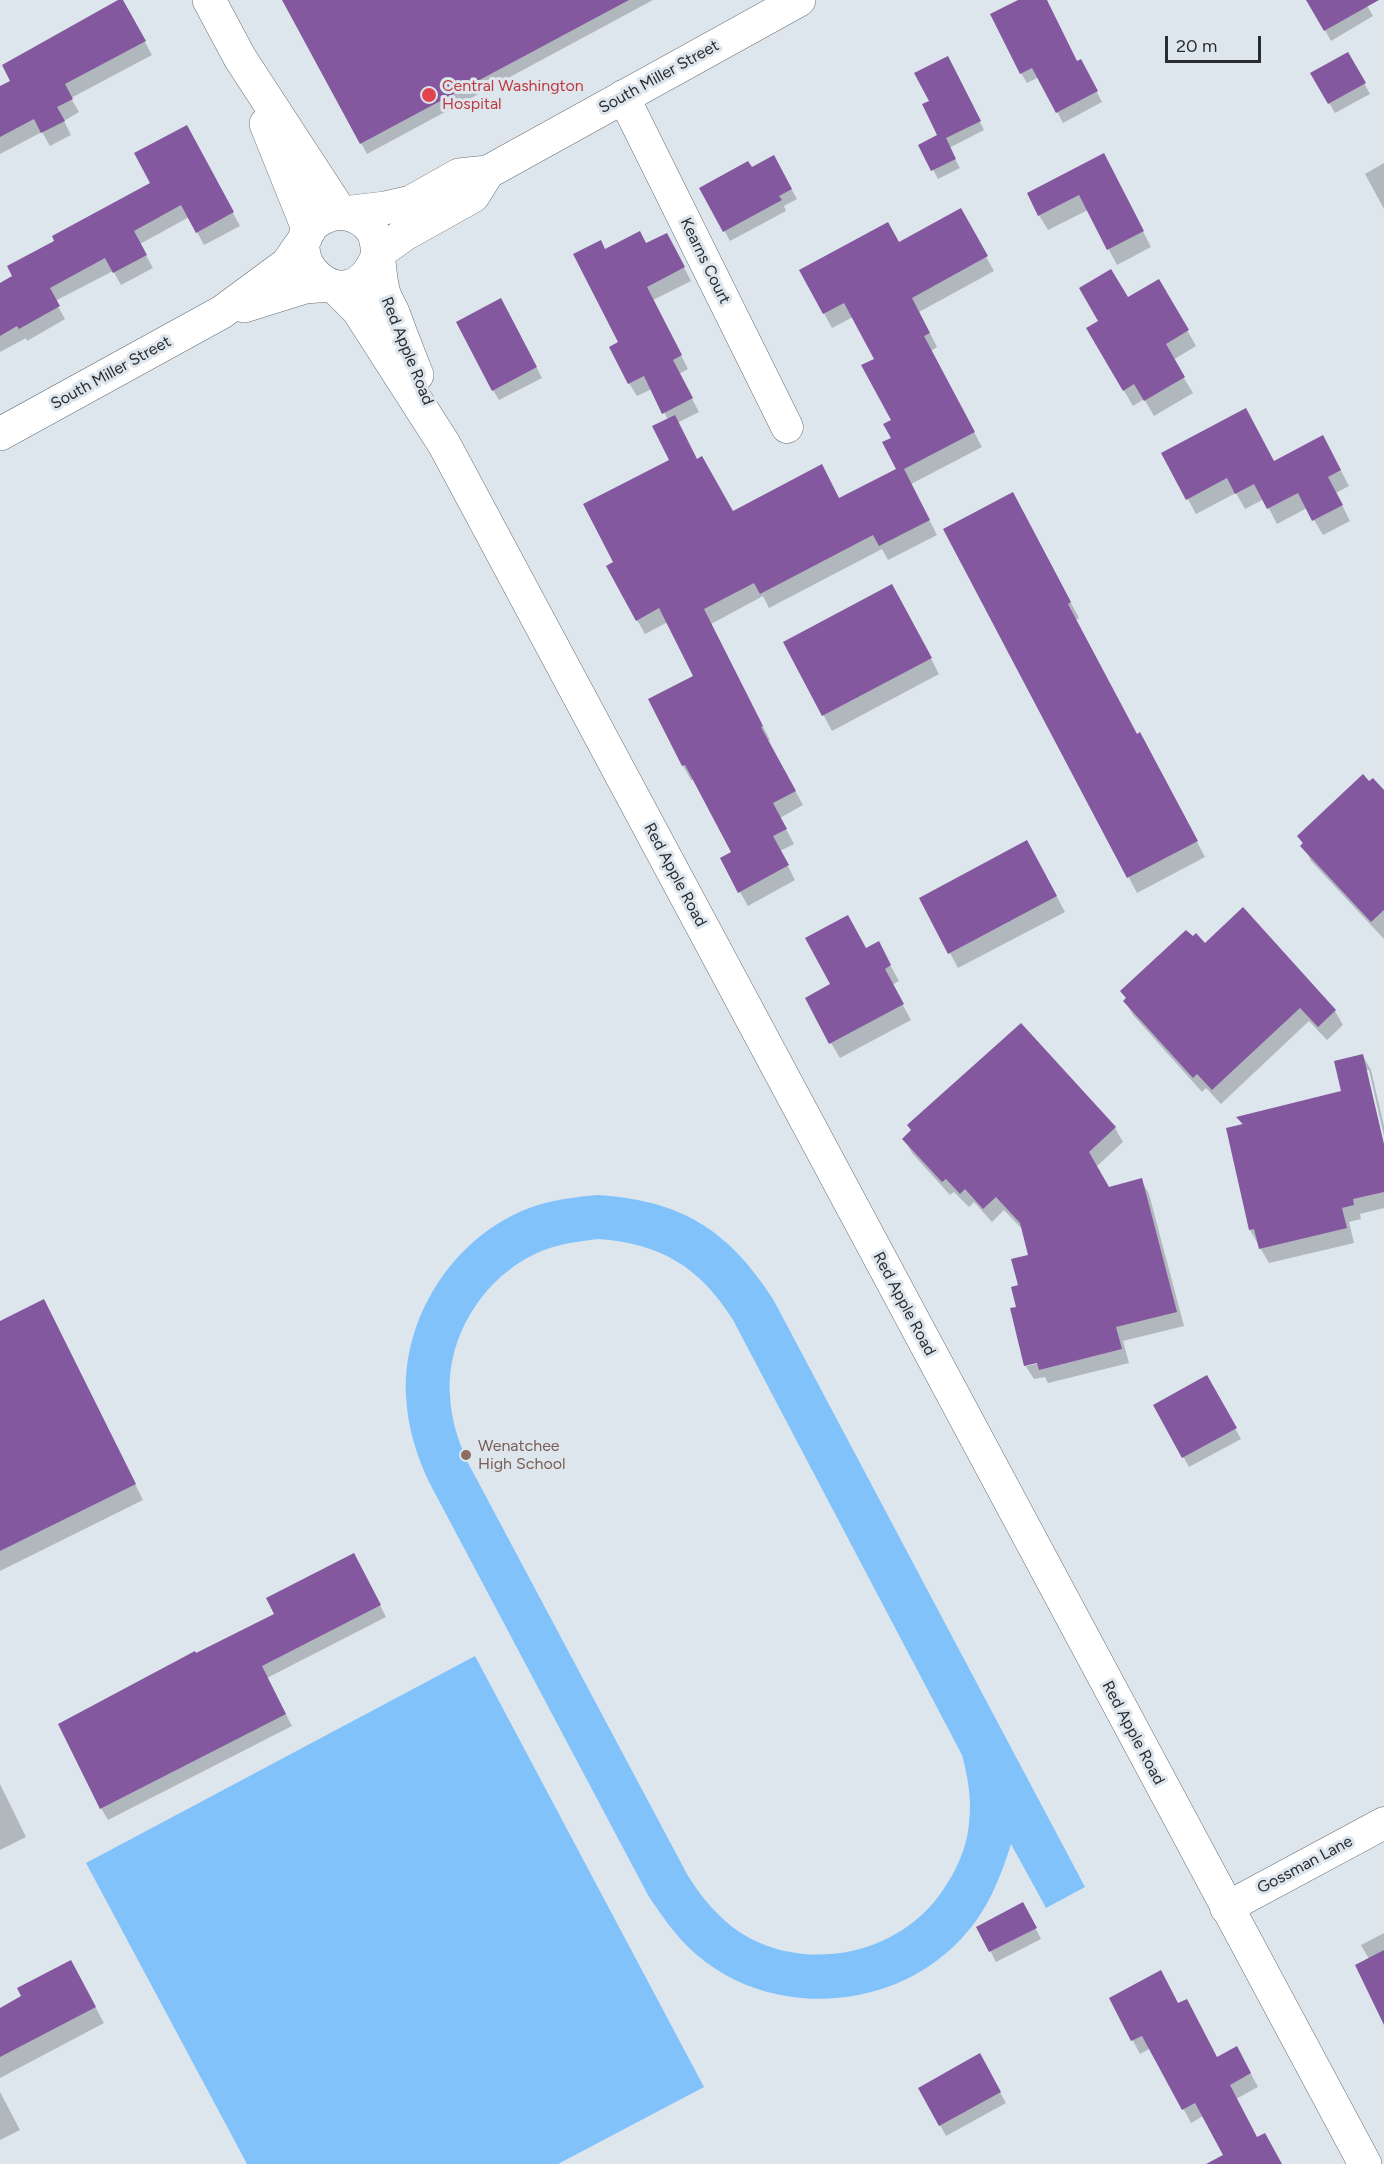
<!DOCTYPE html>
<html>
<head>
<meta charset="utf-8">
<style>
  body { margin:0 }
  #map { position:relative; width:1384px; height:2164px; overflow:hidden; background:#dee6ed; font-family:Figtree,sans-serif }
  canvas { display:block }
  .scale { position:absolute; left:1165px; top:36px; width:96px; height:27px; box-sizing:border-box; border:3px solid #2a2d30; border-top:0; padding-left:8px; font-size:18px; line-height:21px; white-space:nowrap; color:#2a2d30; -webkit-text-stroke:4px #dee6ed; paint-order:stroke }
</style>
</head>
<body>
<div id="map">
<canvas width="1384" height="2164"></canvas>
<div class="scale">20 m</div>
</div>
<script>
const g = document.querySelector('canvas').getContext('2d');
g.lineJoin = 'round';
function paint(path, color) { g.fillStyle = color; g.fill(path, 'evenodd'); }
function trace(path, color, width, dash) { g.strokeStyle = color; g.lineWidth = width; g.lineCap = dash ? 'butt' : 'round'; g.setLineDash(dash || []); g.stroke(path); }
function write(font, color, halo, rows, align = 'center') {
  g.font = font + ' Figtree,sans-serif'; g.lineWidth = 6; g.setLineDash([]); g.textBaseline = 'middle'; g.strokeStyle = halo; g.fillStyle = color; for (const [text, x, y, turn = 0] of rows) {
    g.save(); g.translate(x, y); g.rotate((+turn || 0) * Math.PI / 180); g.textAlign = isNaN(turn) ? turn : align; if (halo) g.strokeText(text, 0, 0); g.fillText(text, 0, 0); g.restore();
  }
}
paint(new Path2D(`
  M 597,1195 C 680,1200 728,1229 773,1299 L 1085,1887 L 1046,1908 L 1011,1844 C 1000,1879 987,1912 961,1939 C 897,2008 783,2019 707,1963 C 682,1945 665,1921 648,1895 L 429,1482 C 416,1454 407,1426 406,1394 C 403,1312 459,1230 538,1205 C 558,1199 577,1197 597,1195 ZM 598,1239 C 660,1243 700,1267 733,1320 L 962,1755 C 968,1778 972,1799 969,1823 C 967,1851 952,1880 934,1902 C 886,1960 792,1973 731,1926 C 713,1911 699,1894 687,1874 L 467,1461 C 458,1440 451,1419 450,1395 C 446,1331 491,1266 553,1247 C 567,1243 582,1241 598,1239 Z
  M 475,1656 L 704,2087 L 558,2164 L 247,2164 L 86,1863 Z`), '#82c2fb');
paint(new Path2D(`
  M 122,0 L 152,55 L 71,98 L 79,112 L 64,121 L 71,135 L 50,146 L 42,132 L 0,154 L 0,88 L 12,81 Z
  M 284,0 L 653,0 L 367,154 Z
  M 1022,0 L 1046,0 L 1077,63 L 1086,71 L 1102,102 L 1063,123 L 1039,77 L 1027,83 L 1021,73 Z
  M 1308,0 L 1364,0 L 1373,16 L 1331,41 Z
  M 1348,54 L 1370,94 L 1335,113 L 1312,73 Z
  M 953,67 L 984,130 L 949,148 L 960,168 L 938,179 L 920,145 L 939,136 L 931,102 Z
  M 193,139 L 240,226 L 204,245 L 189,217 L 140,244 L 153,268 L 121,285 L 113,271 L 55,301 L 65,319 L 27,341 L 26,338 L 0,352 L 0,285 L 152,184 Z
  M 773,157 L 797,199 L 784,206 L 786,211 L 730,241 L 701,189 L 751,169 Z
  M 1384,163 L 1384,209 L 1365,174 Z
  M 1112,171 L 1151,247 L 1117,265 L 1088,210 L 1048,230 L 1039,215 Z
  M 960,210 L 994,271 L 919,312 L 937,347 L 931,351 L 982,447 L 911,484 L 937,535 L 888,560 L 882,549 L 769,608 L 763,596 L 711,624 L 770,740 L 768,741 L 803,805 L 780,818 L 794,844 L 780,851 L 795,880 L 748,906 L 740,892 L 733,853 L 694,779 L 691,780 L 683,766 L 695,676 L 668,622 L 645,634 L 637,620 L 615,563 L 671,460 L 668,420 L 652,389 L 637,396 L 629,383 L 620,343 L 605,251 L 646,245 L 674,248 L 691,281 L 653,300 L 688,369 L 679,374 L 699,412 L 677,423 L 697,460 L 733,513 L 839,499 L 899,470 L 893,439 L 893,421 L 876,359 L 853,317 L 832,328 L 801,271 L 899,244 Z
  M 1159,281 L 1196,346 L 1173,360 L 1193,393 L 1154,416 L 1144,399 L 1133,406 L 1088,329 L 1127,299 Z
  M 507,310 L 542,378 L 499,400 L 493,390 Z
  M 1331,452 L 1349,486 L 1336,493 L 1350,521 L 1323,535 L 1307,508 L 1277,524 L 1264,499 L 1245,509 L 1236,493 L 1196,514 L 1163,453 L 1274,462 Z
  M 1021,509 L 1079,618 L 1076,620 L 1137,735 L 1148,749 L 1205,857 L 1137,893 L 945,529 Z
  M 901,601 L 939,674 L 832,731 L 785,643 Z
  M 1369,783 L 1384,792 L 1384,939 L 1311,861 L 1299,836 Z
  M 1036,857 L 1065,912 L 958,968 L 950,953 Z
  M 1204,945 L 1335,1011 L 1343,1025 L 1327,1040 L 1309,1021 L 1221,1104 L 1206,1088 L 1202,1092 L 1133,1015 L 1125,1001 Z
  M 866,950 L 887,959 L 899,981 L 892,985 L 911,1020 L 840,1058 L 831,1043 L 832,985 Z
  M 1021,1025 L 1115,1128 L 1123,1142 L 1096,1167 L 1108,1188 L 1141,1180 L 1149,1194 L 1184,1326 L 1123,1341 L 1129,1363 L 1048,1383 L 1045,1377 L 1034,1379 L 1025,1365 L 1017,1308 L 1020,1286 L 1030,1256 L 1024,1231 L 1004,1210 L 992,1222 L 974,1202 L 969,1207 L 954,1192 L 950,1195 L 912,1153 L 904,1139 ZM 1044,1362 L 1027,1366 L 1027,1363 Z
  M 1363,1056 L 1371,1070 L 1384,1126 L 1384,1136 L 1369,1070 L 1365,1070 L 1384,1149 L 1384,1208 L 1360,1214 L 1361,1219 L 1349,1222 L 1354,1243 L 1269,1263 L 1250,1230 L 1243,1126 L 1238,1118 L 1343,1092 Z
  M 52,1316 L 143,1500 L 0,1571 L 0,1323 Z
  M 1206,1377 L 1241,1439 L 1189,1467 L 1155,1406 Z
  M 360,1566 L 386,1617 L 267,1678 L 292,1726 L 108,1820 L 101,1808 L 196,1655 L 276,1615 Z
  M 0,1784 L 26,1837 L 0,1850 Z
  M 1023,1904 L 1041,1939 L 996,1962 L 978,1927 Z
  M 1384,1933 L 1384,2014 L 1369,1959 L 1361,1945 Z
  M 79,1977 L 104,2023 L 0,2078 L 0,2009 Z
  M 1111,1999 L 1178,2005 L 1217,2058 L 1244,2061 L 1258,2087 L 1236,2099 L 1257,2139 L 1281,2164 L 1218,2164 L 1224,2155 L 1203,2116 L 1191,2123 L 1151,2048 L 1140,2054 Z
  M 980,2055 L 1006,2103 L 946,2136 L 920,2088 Z
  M 0,2092 L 20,2130 L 0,2140 Z`), '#0003');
paint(new Path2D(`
  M 118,0 L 123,0 L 146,41 L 65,84 L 73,99 L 57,107 L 65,121 L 41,133 L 34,119 L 0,137 L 0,86 L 10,81 L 2,65 Z
  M 282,0 L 629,0 L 360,144 Z
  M 1018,0 L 1047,0 L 1077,61 L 1081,59 L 1098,91 L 1056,113 L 1032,68 L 1020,74 L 990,14 Z
  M 1306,0 L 1379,0 L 1324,31 Z
  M 1348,52 L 1366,83 L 1328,104 L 1310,73 Z
  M 948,56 L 981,121 L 946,138 L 956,159 L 931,171 L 918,145 L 937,135 L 922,104 L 929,101 L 914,73 Z
  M 187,125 L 234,212 L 196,233 L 181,205 L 134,231 L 147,255 L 113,273 L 105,258 L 50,288 L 60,306 L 19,329 L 17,326 L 0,336 L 0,283 L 12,276 L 7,266 L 54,241 L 52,236 L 150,183 L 134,153 Z
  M 1104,153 L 1144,231 L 1107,250 L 1079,195 L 1038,216 L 1027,193 Z
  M 774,155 L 792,189 L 779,196 L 782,200 L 723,232 L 699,188 L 748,161 L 752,167 Z
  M 961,208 L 988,256 L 912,298 L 930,333 L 924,336 L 975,432 L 904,469 L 930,520 L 879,546 L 873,535 L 760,594 L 754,583 L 704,609 L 763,726 L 761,727 L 796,791 L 773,803 L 787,829 L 773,836 L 789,865 L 738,893 L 720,858 L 731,852 L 685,765 L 682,766 L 648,699 L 693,676 L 659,608 L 636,621 L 606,566 L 613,562 L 583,504 L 669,460 L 652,426 L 675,415 L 697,459 L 702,456 L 733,511 L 822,464 L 839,498 L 896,469 L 882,442 L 891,438 L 883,424 L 891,420 L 861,365 L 874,359 L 844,303 L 823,314 L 799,270 L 888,222 L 899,242 Z
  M 640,231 L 646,243 L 667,233 L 685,267 L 647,287 L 682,355 L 673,360 L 693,398 L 662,414 L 644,376 L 628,384 L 609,347 L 618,342 L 573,254 L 601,240 L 605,249 Z
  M 1111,269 L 1128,297 L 1159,279 L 1189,330 L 1166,344 L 1185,377 L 1144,401 L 1134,384 L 1123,391 L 1086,328 L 1098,321 L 1079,288 Z
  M 501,298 L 537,367 L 492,391 L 456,322 Z
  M 1246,408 L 1274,461 L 1323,435 L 1341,470 L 1328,477 L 1343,505 L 1312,521 L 1298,493 L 1267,509 L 1254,484 L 1235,494 L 1227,478 L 1186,500 L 1161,453 Z
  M 1013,492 L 1071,602 L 1068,604 L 1137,734 L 1140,732 L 1198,841 L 1127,878 L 943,529 Z
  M 892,584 L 932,658 L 822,716 L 783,642 Z
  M 1363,774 L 1369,781 L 1373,778 L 1384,790 L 1384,910 L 1371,922 L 1300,846 L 1303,843 L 1297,836 Z
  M 1027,840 L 1057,896 L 948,954 L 919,898 Z
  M 1243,907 L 1336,1010 L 1318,1027 L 1300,1008 L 1212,1090 L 1197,1074 L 1193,1078 L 1123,1001 L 1126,998 L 1120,991 L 1186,930 L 1193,936 L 1196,933 L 1205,943 Z
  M 848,915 L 866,948 L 879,941 L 891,965 L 885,969 L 904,1004 L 829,1044 L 805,998 L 830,984 L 805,938 Z
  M 1021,1023 L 1116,1127 L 1089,1152 L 1109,1187 L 1142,1178 L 1177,1312 L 1116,1327 L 1122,1349 L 1039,1370 L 1037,1363 L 1024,1366 L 1010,1308 L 1016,1307 L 1011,1287 L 1018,1285 L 1011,1259 L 1028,1255 L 1020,1223 L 996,1197 L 983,1209 L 965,1189 L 960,1194 L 946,1179 L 942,1182 L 902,1139 L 911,1130 L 907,1125 Z
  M 1363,1054 L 1384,1144 L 1384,1192 L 1353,1199 L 1354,1205 L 1342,1208 L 1347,1228 L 1259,1249 L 1254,1229 L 1249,1230 L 1226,1128 L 1243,1124 L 1236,1117 L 1341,1091 L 1334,1061 Z
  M 44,1299 L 136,1484 L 0,1551 L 0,1321 Z
  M 1207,1375 L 1237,1428 L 1182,1458 L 1153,1405 Z
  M 354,1553 L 381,1605 L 262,1666 L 286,1714 L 100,1809 L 58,1724 L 195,1651 L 196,1653 L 274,1614 L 266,1598 Z
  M 1023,1902 L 1037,1928 L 989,1952 L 976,1927 Z
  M 1384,1950 L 1384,2025 L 1355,1965 Z
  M 71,1960 L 96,2007 L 0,2057 L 0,2008 L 21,1996 L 17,1988 Z
  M 1161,1970 L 1178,2003 L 1187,1999 L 1217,2057 L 1237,2046 L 1251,2073 L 1230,2085 L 1257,2137 L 1265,2133 L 1282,2164 L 1206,2164 L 1223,2155 L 1195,2103 L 1182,2110 L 1142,2036 L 1131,2041 L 1109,1998 Z
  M 980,2053 L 1001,2092 L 939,2126 L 918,2088 Z`), '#84589f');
const minor = new Path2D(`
  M 623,96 L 787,427
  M 1226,1908 L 1384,1823`);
const tertiary = new Path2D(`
  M 209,0 L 240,58 L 341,213
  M 266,124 L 309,231
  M 344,213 L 385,208 L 411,202 L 459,175 L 488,172 L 799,0
  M 377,254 L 405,234 L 473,196 L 488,172
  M 377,257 C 346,331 268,249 321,219 C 332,213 344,211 356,217 C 362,220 369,225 373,232 C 379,243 379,275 383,290 C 385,299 391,307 394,315 C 401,335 409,355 417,375
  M 335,287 L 358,310 L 444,444 L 1365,2164
  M 244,306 L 305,287 L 330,285
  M 0,434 L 222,312 L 287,264 L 306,237`);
trace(minor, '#676e74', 33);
trace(tertiary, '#676e74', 34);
trace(minor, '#fff', 32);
trace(tertiary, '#fff', 33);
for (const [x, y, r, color] of [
  [429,95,8,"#e0444e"],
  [466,1455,6,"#8d6e63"]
]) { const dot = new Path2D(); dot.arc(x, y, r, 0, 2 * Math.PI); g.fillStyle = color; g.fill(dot); trace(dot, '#dee6ed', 2); }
write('16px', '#2a2d30', '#dee6ed', [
  ["South Miller Street",659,77,-29],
  ["Kearns Court",705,261,64],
  ["Red Apple Road",407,351,68],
  ["South Miller Street",111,373,-29],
  ["Red Apple Road",675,875,62],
  ["Red Apple Road",904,1304,62],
  ["Red Apple Road",1133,1733,62],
  ["Gossman Lane",1305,1865,-28]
]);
write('16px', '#be3a42', '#dee6ed', [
  ["Central Washington",442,86],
  ["Hospital",442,104]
], 'left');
write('16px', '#785e54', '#dee6ed', [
  ["Wenatchee",478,1446],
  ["High School",478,1464]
], 'left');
</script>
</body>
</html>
